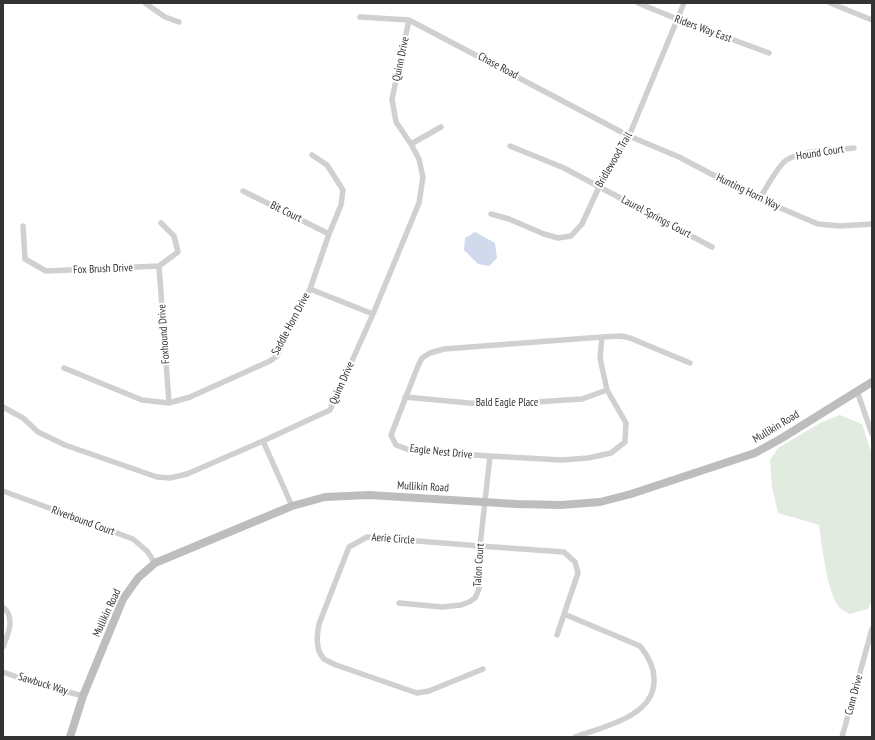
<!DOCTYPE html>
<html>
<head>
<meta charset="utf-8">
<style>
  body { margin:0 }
  #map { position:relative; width:875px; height:740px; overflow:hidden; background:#fff; font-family:"PT Sans Narrow",sans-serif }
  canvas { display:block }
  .frame { position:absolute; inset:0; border:4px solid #333; pointer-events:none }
</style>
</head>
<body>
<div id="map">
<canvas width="875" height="740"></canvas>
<div class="frame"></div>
</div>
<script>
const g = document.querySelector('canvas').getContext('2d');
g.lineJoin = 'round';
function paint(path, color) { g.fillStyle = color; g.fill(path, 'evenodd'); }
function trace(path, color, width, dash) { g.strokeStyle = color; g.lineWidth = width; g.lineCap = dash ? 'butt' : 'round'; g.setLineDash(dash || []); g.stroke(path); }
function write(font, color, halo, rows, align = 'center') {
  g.font = font + ' "PT Sans Narrow",sans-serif'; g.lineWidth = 4; g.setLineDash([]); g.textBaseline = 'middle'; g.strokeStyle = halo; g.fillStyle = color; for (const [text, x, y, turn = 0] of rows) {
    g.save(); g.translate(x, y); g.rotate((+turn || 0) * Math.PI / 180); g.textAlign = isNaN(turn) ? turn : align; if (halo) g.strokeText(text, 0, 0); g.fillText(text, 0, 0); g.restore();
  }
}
paint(new Path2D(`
  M 840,415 L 862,424 L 872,455 L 872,600 L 868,609 L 850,614 C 847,612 843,611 841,609 C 827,597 822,544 819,525 L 778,513 L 772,487 L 770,460 L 778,448 L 822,422 Z`), '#e2ebe0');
paint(new Path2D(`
  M 475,232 L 495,243 L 497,258 L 489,266 L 478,264 L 464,250 L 465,238 Z`), '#d1d9ec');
trace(new Path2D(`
  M 145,3 L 165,17 L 179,22
  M 638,3 L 677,19 L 769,53
  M 830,3 L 872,20
  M 360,17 L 409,20 L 629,136 L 679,157 L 759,199 L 818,224 L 840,226 L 872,224
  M 411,144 L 441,127
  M 510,146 L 564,168 L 712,247
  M 243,191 L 329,234
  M 759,199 C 767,187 774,173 783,163 C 795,150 836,150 854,148
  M 491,214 L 509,219 L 544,234 L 558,238 L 571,236 L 582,224 L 599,187 L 629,136 L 684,3
  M 23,226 L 25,259 L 46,271 L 159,266 L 178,252 L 174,236 L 161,223
  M 159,266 L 169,403
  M 310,289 L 373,314
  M 602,337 L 600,358 L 607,390 L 626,423 L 625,442 L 611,453 L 588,458 L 562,460 L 490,456 L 412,451 L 396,445 L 391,435 L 418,366 L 422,358 L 430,353 L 444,349 L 602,337 L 621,336 L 630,338 L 690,363
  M 64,368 L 142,400 L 169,403 L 190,397 L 270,361 L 277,356 L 310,289 L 329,234 L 341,205 L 343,190 L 327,165 L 312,155
  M 857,391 L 872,434
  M 405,397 L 469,403 L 503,404 L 582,399 L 607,390
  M 3,407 L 23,418 L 38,432 L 65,445 L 157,477 L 170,478 L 187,474 L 263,441 L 330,410 L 373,314 L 419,203 L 423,177 L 419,159 L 411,144 L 396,122 L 392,99 L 409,20
  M 263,441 L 292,506
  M 3,491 L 133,539 L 147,551 L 155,563
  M 399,603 L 442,607 L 461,605 L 469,602 L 475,598 L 479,589 L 480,546 L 490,456
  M 3,607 C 16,618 8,634 3,647
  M 564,614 L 640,646 C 649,657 655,668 654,682 C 653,717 602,727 575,737
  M 483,669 L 429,691 L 417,693 L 336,665 C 332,663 327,661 324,659 C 315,650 317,635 319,624 L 349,547 L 367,537 L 480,546 L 564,552 L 575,562 L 578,573 L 557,635
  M 3,672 L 34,683 L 83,696
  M 842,737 L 872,629`), '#d0d0d0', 5.5);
trace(new Path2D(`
  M 70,737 L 83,696 L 123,599 L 138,578 L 155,563 L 292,506 L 325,497 L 369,495 L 516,504 L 561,505 L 600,502 L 631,494 L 755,453 L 782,438 L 872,382`), '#bdbdbd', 8);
write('11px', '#333', '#fff', [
  ["Riders Way East",703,29,20],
  ["Quinn Drive",401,59,-78],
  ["Chase Road",498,66,28],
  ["Hound Court",820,153,-9],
  ["Bridlewood Trail",614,160,-60],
  ["Hunting Horn Way",748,192,26],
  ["Bit Court",286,212,26],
  ["Laurel Springs Court",656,217,28],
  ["Fox Brush Drive",103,269,-2],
  ["Saddle Horn Drive",291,324,-62],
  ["Foxhound Drive",164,334,-94],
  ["Quinn Drive",342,383,-66],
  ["Bald Eagle Place",507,403],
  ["Mullikin Road",776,427,-31],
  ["Eagle Nest Drive",441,452,6],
  ["Mullikin Road",423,487,3],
  ["Riverbound Court",83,521,20],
  ["Aerie Circle",393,539,4],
  ["Talon Court",479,565,-86],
  ["Mullikin Road",107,613,-65],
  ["Sawbuck Way",43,684,17],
  ["Conn Drive",854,695,-75]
]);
</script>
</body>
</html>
